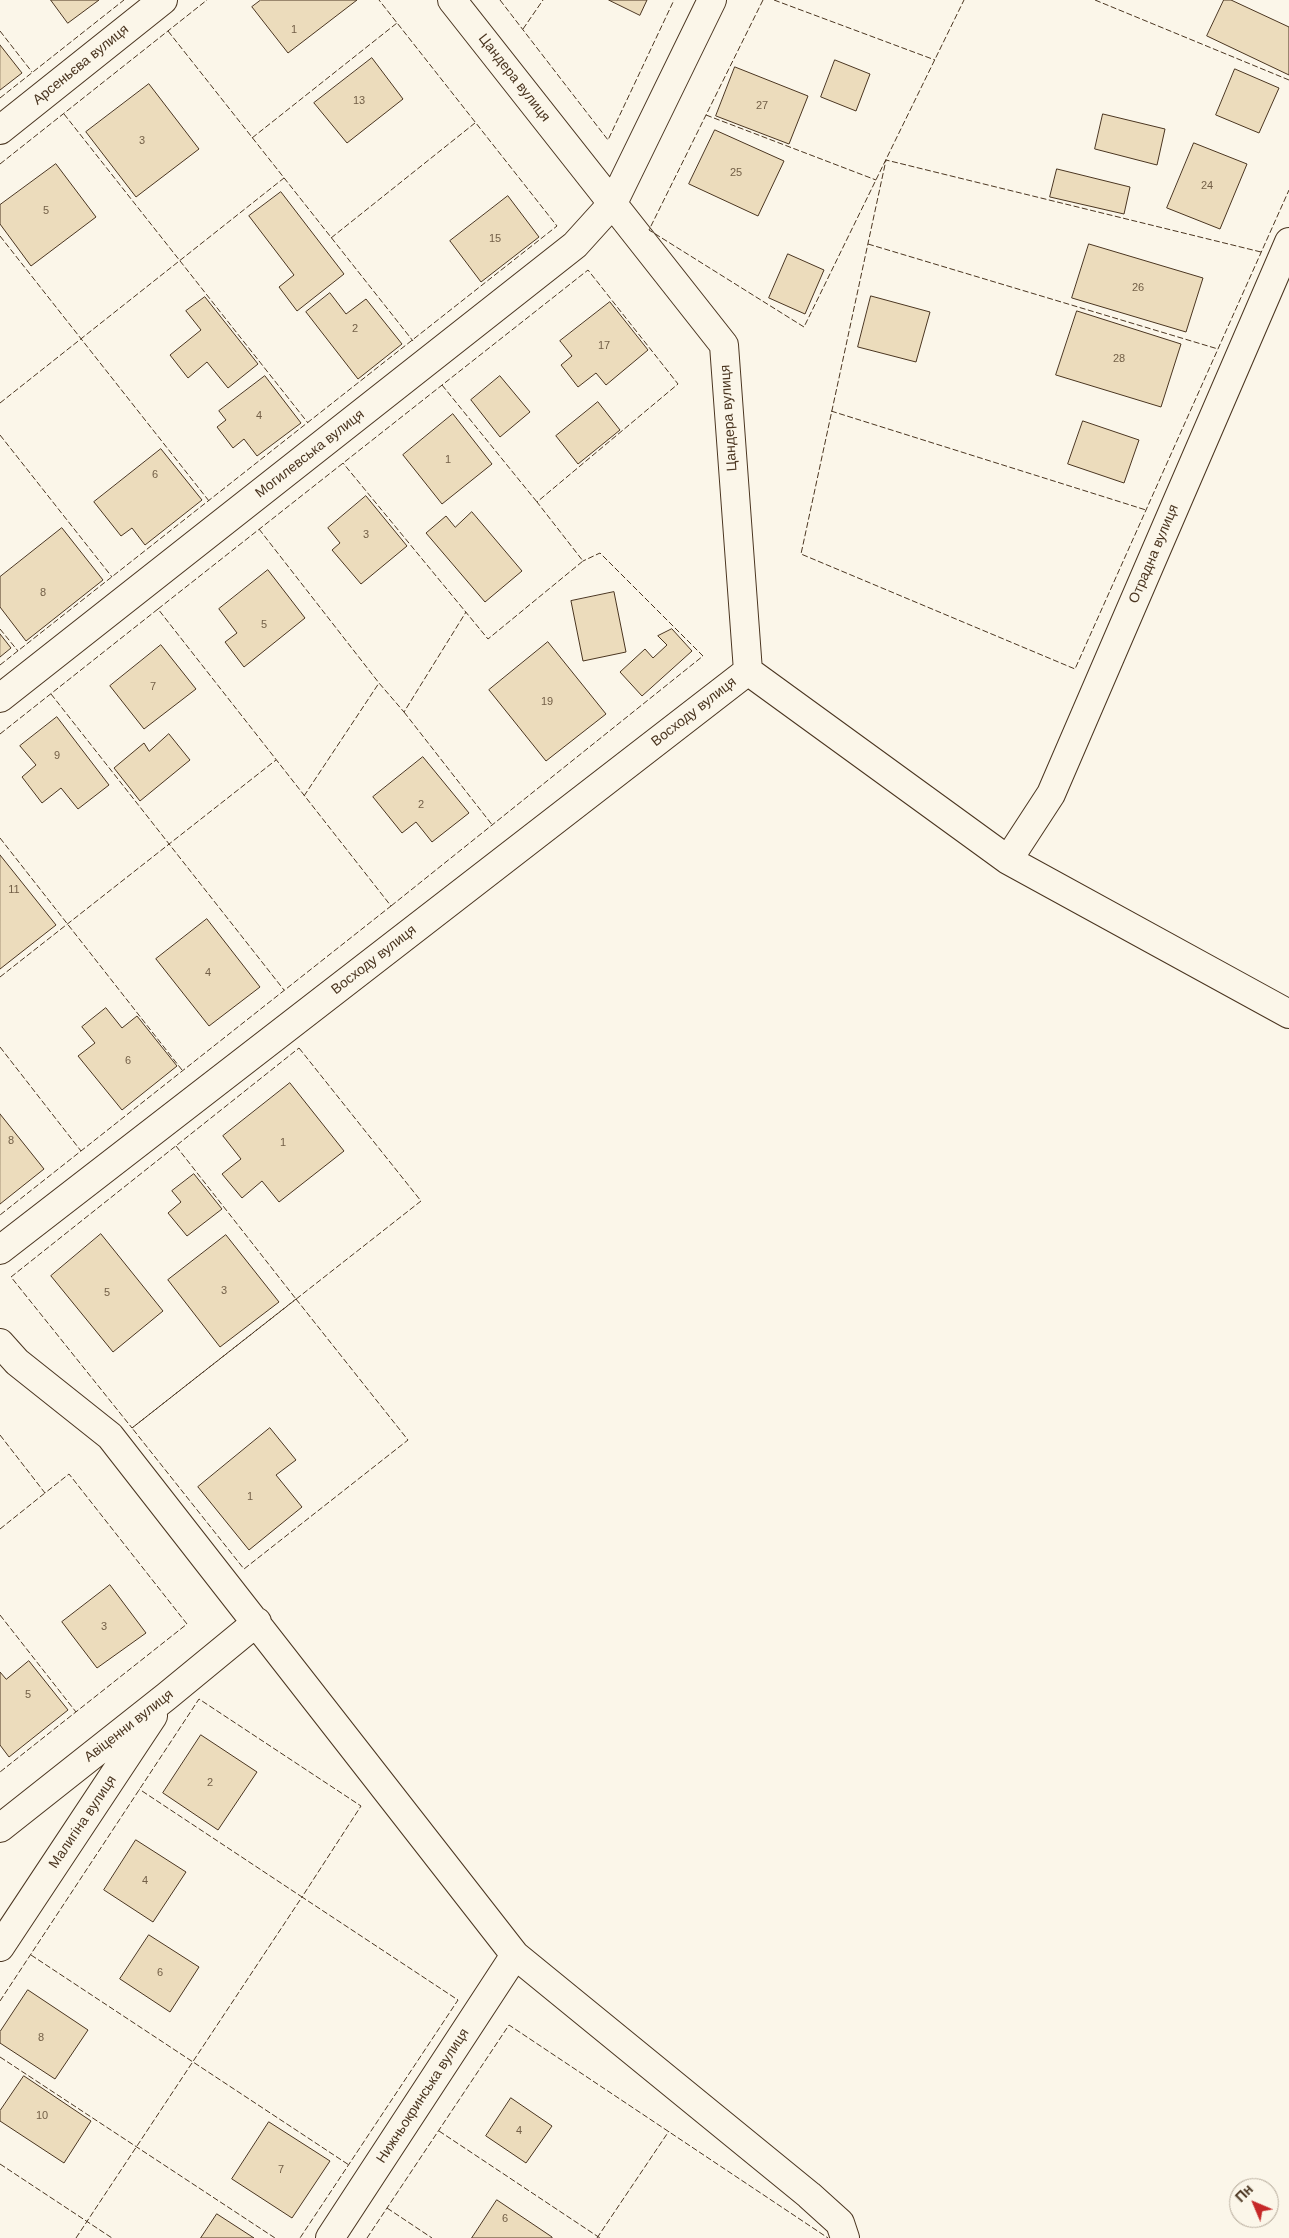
<!DOCTYPE html>
<html>
<head>
<meta charset="utf-8">
<style>
  body { margin:0 }
  #map { position:relative; width:1289px; height:2238px; overflow:hidden; background:#fbf6e9; font-family:Helvetica,sans-serif }
  canvas { display:block }
  .north { position:absolute; left:1229px; top:2178px; width:50px; height:50px; box-sizing:border-box; background:#fbf6e9; border:1px solid #b4a999; border-radius:50%; rotate:315deg; font-size:14px; font-weight:700; line-height:20px; text-align:center; color:#4a3520 }
  .north::after { content:''; display:block; margin:auto; width:18px; height:22px; background:#c62828; clip-path:polygon(50% 0,100% 100%,50% 72%,0 100%) }
</style>
</head>
<body>
<div id="map">
<canvas width="1289" height="2238"></canvas>
<div class="north">Пн</div>
</div>
<script>
const g = document.querySelector('canvas').getContext('2d');
g.lineJoin = 'round';
function paint(path, color) { g.fillStyle = color; g.fill(path, 'evenodd'); }
function trace(path, color, width, dash) { g.strokeStyle = color; g.lineWidth = width; g.lineCap = dash ? 'butt' : 'round'; g.setLineDash(dash || []); g.stroke(path); }
function write(font, color, halo, rows, align = 'center') {
  g.font = font + ' Helvetica,sans-serif'; g.lineWidth = 4; g.setLineDash([]); g.textBaseline = 'middle'; g.strokeStyle = halo; g.fillStyle = color; for (const [text, x, y, turn = 0] of rows) {
    g.save(); g.translate(x, y); g.rotate((+turn || 0) * Math.PI / 180); g.textAlign = isNaN(turn) ? turn : align; if (halo) g.strokeText(text, 0, 0); g.fillText(text, 0, 0); g.restore();
  }
}
const building = new Path2D(`
  M 51,0 L 99,0 L 68,23 Z
  M 261,0 L 357,0 L 288,53 L 252,7 Z
  M 609,0 L 647,0 L 640,15 Z
  M 1224,0 L 1231,0 L 1289,27 L 1289,75 L 1207,36 Z
  M 0,45 L 22,73 L 0,90 Z
  M 372,58 L 403,99 L 347,143 L 314,103 Z
  M 835,60 L 870,74 L 856,111 L 821,97 Z
  M 735,67 L 808,96 L 789,144 L 716,116 Z
  M 1235,69 L 1279,88 L 1259,133 L 1216,115 Z
  M 149,84 L 199,149 L 136,197 L 86,132 Z
  M 1103,114 L 1165,129 L 1157,165 L 1095,149 Z
  M 715,130 L 784,161 L 758,216 L 689,184 Z
  M 1194,143 L 1247,164 L 1220,229 L 1167,208 Z
  M 56,164 L 96,217 L 31,266 L 0,224 L 0,205 Z
  M 1057,169 L 1130,187 L 1124,214 L 1050,197 Z
  M 281,192 L 344,274 L 297,311 L 279,287 L 294,275 L 249,216 Z
  M 508,196 L 539,237 L 481,282 L 450,241 Z
  M 1089,244 L 1203,278 L 1186,332 L 1072,298 Z
  M 788,254 L 824,270 L 805,314 L 769,298 Z
  M 330,293 L 346,314 L 366,299 L 402,344 L 358,379 L 306,312 Z
  M 871,296 L 930,312 L 916,362 L 858,347 Z
  M 205,297 L 258,364 L 228,388 L 207,362 L 188,378 L 170,355 L 201,330 L 186,311 Z
  M 610,302 L 648,350 L 606,385 L 596,373 L 578,387 L 561,365 L 572,356 L 560,341 Z
  M 1077,311 L 1181,344 L 1161,407 L 1056,375 Z
  M 265,376 L 301,423 L 257,456 L 244,439 L 233,448 L 217,427 L 226,420 L 219,411 Z
  M 500,376 L 530,412 L 500,437 L 471,400 Z
  M 598,402 L 620,430 L 578,464 L 556,436 Z
  M 453,414 L 492,464 L 442,504 L 403,455 Z
  M 1083,421 L 1139,440 L 1124,483 L 1068,464 Z
  M 161,449 L 202,500 L 145,545 L 132,528 L 121,536 L 94,502 Z
  M 366,496 L 407,546 L 361,584 L 332,550 L 340,543 L 328,528 Z
  M 472,512 L 522,571 L 485,602 L 426,533 L 446,516 L 455,527 Z
  M 62,528 L 103,580 L 26,641 L 0,607 L 0,577 Z
  M 268,570 L 305,618 L 244,667 L 225,642 L 237,633 L 219,609 Z
  M 614,592 L 626,652 L 583,661 L 571,601 Z
  M 672,629 L 692,651 L 642,696 L 620,672 L 645,649 L 653,658 L 667,645 L 658,636 Z
  M 0,634 L 11,648 L 0,657 Z
  M 548,642 L 606,714 L 546,761 L 489,690 Z
  M 161,645 L 196,689 L 144,729 L 110,686 Z
  M 57,717 L 109,785 L 78,809 L 61,788 L 42,803 L 22,777 L 36,765 L 20,746 Z
  M 169,734 L 190,760 L 140,801 L 114,768 L 144,743 L 149,751 Z
  M 423,757 L 469,813 L 432,842 L 416,822 L 402,833 L 373,797 Z
  M 0,855 L 56,925 L 0,969 Z
  M 207,919 L 260,987 L 209,1026 L 156,959 Z
  M 106,1008 L 122,1028 L 137,1016 L 177,1066 L 122,1110 L 78,1056 L 95,1043 L 82,1027 Z
  M 290,1083 L 344,1151 L 279,1202 L 262,1181 L 242,1198 L 222,1174 L 241,1159 L 223,1136 Z
  M 0,1114 L 44,1169 L 0,1204 Z
  M 194,1174 L 222,1209 L 187,1236 L 168,1213 L 181,1202 L 172,1191 Z
  M 101,1234 L 163,1311 L 113,1352 L 51,1276 Z
  M 226,1235 L 279,1302 L 220,1347 L 168,1280 Z
  M 270,1428 L 296,1460 L 276,1475 L 302,1507 L 249,1550 L 198,1487 Z
  M 110,1585 L 146,1633 L 97,1668 L 62,1622 Z
  M 29,1661 L 68,1710 L 9,1757 L 0,1745 L 0,1672 L 6,1679 Z
  M 201,1735 L 257,1772 L 218,1830 L 163,1793 Z
  M 136,1840 L 186,1872 L 153,1922 L 104,1890 Z
  M 149,1935 L 199,1967 L 170,2012 L 120,1979 Z
  M 28,1990 L 88,2030 L 55,2079 L 0,2043 L 0,2032 Z
  M 24,2076 L 91,2121 L 64,2163 L 0,2121 L 0,2111 Z
  M 511,2098 L 552,2126 L 526,2163 L 486,2136 Z
  M 269,2122 L 330,2161 L 292,2218 L 232,2179 Z
  M 497,2200 L 552,2237 L 552,2238 L 472,2238 Z
  M 217,2214 L 254,2238 L 201,2238 Z`);
paint(building, '#ecdcbc');
trace(building, '#4a3520', 1);
const minor = new Path2D(`
  M 452,0 L 724,345 L 748,671
  M 0,130 L 163,0
  M 748,671 L 1008,860 L 1289,1014
  M 0,698 L 575,245 L 613,203 L 712,0
  M 1008,860 L 1051,794 L 1289,242
  M 0,1250 L 748,671
  M 0,1343 L 17,1362 L 110,1436 L 515,1955 L 809,2195 L 840,2223 L 845,2238
  M 0,1828 L 167,1696 L 257,1622
  M 0,1947 L 153,1716
  M 330,2238 L 515,1955`);
trace(minor, '#4a3520', 30);
trace(minor, '#fbf6e9', 28);
trace(new Path2D(`
  M 500,0 L 608,140 L 674,0
  M 763,0 L 649,230 L 804,327 L 964,0
  M 774,0 L 935,60
  M 1095,0 L 1289,80
  M 523,29 L 543,0
  M 0,31 L 32,72
  M 168,31 L 413,341
  M 0,98 L 124,0
  M 64,114 L 308,423
  M 706,115 L 876,180
  M 252,138 L 397,23
  M 0,164 L 207,0
  M 0,236 L 209,501
  M 331,238 L 475,123
  M 868,244 L 1218,349
  M 1261,252 L 886,160 L 801,554 L 1075,669 L 1289,190
  M 442,385 L 537,502
  M 0,403 L 284,178
  M 831,411 L 1146,510
  M 0,435 L 112,577
  M 259,529 L 379,683
  M 158,609 L 588,270 L 678,384 L 537,502 L 583,561 L 488,639 L 343,463
  M 0,629 L 18,651
  M 0,665 L 557,226 L 379,0
  M 51,694 L 284,990
  M 404,712 L 493,826
  M 0,734 L 158,609 L 391,906 L 0,1215
  M 304,796 L 379,683 L 404,712 L 466,612
  M 0,838 L 182,1070
  M 391,906 L 703,656 L 600,553 L 583,561
  M 0,977 L 276,760
  M 0,1047 L 81,1151
  M 299,1048 L 421,1201 L 132,1428 L 11,1277 Z
  M 176,1146 L 296,1299
  M 296,1299 L 408,1440 L 244,1569 L 132,1428 Z
  M 0,1435 L 45,1493 L 69,1474 L 187,1624 L 0,1772
  M 0,1529 L 45,1493
  M 0,1615 L 76,1712
  M 31,1955 L 349,2165
  M 0,2001 L 199,1699 L 361,1806 L 302,1897 L 458,2000 L 300,2238
  M 0,2057 L 275,2238
  M 439,2131 L 600,2238
  M 0,2164 L 112,2238
  M 387,2208 L 432,2238
  M 76,2238 L 302,1897 L 139,1789
  M 367,2238 L 509,2025 L 828,2238
  M 597,2238 L 669,2131`), '#4a3520', 1, [6, 2.5]);
write('11px', '#725f47', null, [
  ["1",294,30],
  ["13",359,101],
  ["27",762,106],
  ["3",142,141],
  ["25",736,173],
  ["24",1207,186],
  ["5",46,211],
  ["15",495,239],
  ["26",1138,288],
  ["2",355,329],
  ["17",604,346],
  ["28",1119,359],
  ["4",259,416],
  ["1",448,460],
  ["6",155,475],
  ["3",366,535],
  ["8",43,593],
  ["5",264,625],
  ["7",153,687],
  ["19",547,702],
  ["9",57,756],
  ["2",421,805],
  ["11",14,890],
  ["4",208,973],
  ["6",128,1061],
  ["8",11,1141],
  ["1",283,1143],
  ["3",224,1291],
  ["5",107,1293],
  ["1",250,1497],
  ["3",104,1627],
  ["5",28,1695],
  ["2",210,1783],
  ["4",145,1881],
  ["6",160,1973],
  ["8",41,2038],
  ["10",42,2116],
  ["4",519,2131],
  ["7",281,2170],
  ["6",505,2219]
]);
write('14px', '#4a3520', '#fbf6e9', [
  ["Арсеньєва вулиця",81,65,-39],
  ["Цандера вулиця",514,78,52],
  ["Цандера вулиця",729,418,-94],
  ["Могилевська вулиця",310,454,-38],
  ["Отрадна вулиця",1154,554,-67],
  ["Восходу вулиця",694,712,-38],
  ["Восходу вулиця",374,960,-38],
  ["Авіценни вулиця",129,1726,-38],
  ["Малигіна вулиця",83,1822,-56],
  ["Нижньокринська вулиця",423,2096,-57]
]);
</script>
</body>
</html>
